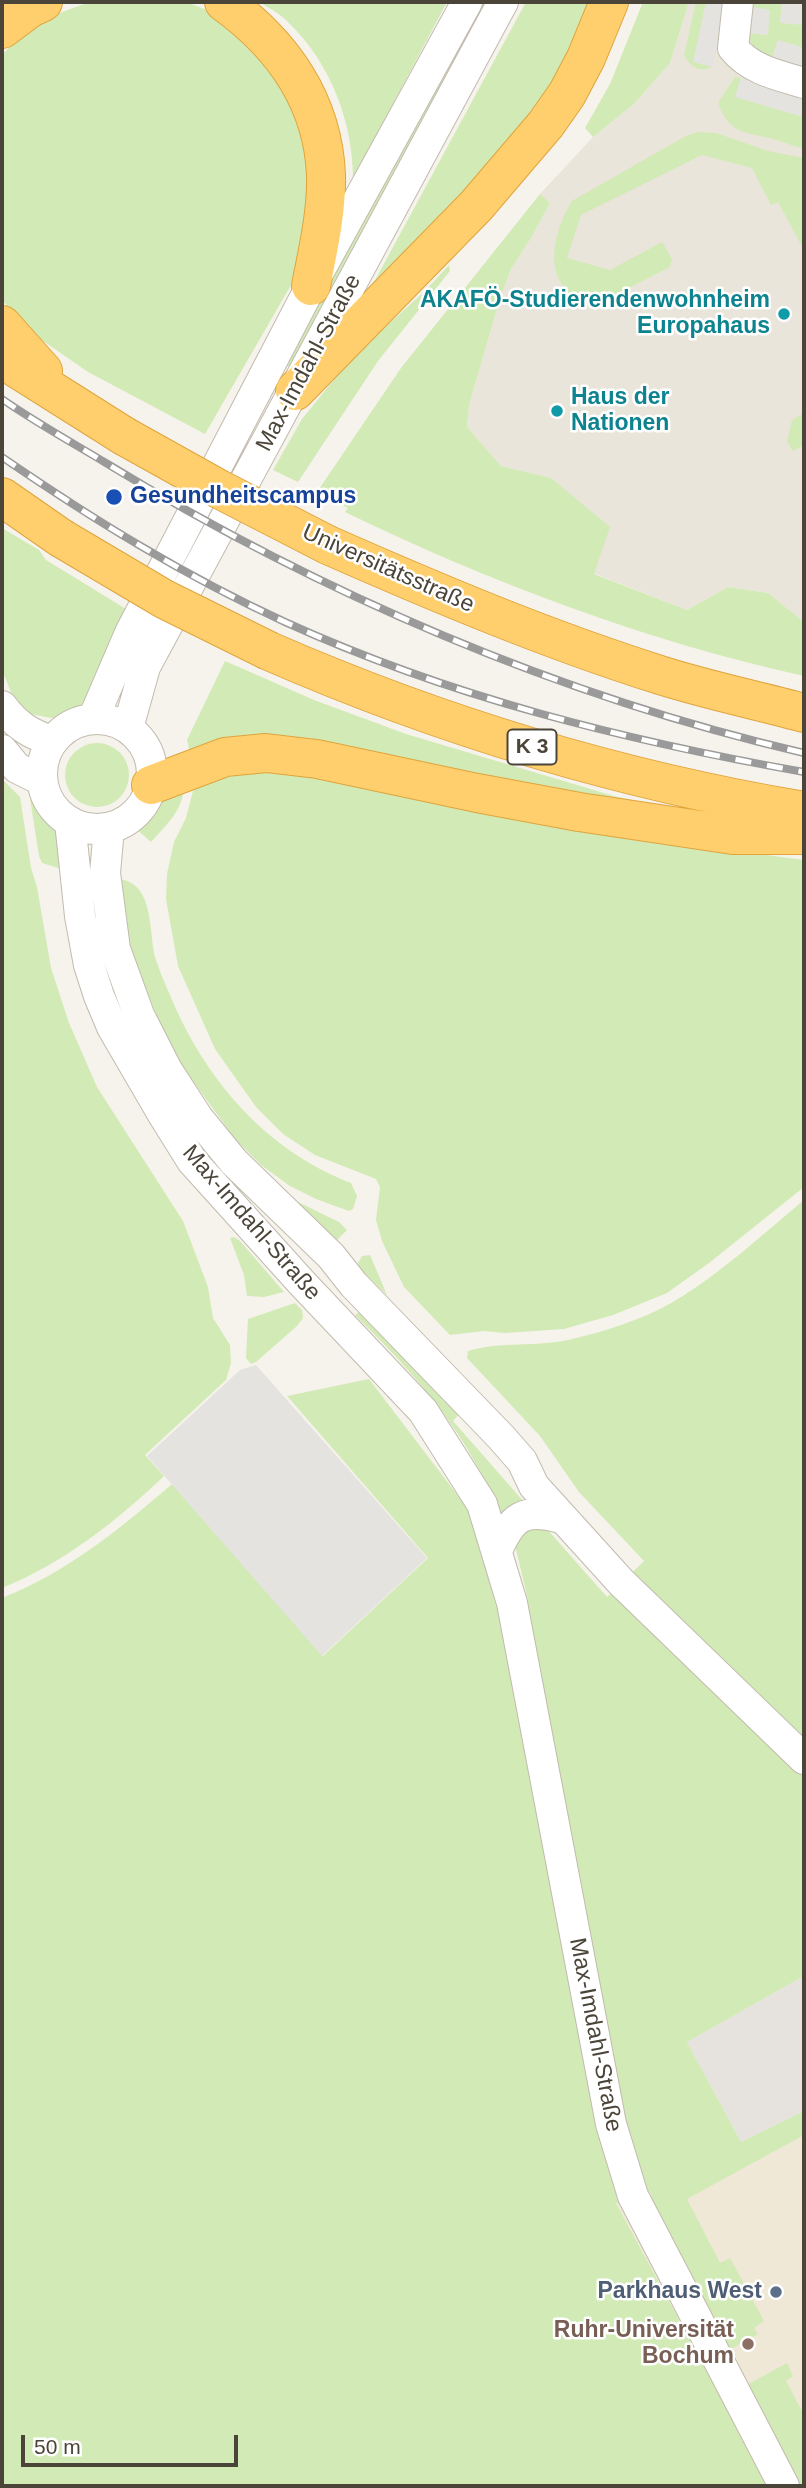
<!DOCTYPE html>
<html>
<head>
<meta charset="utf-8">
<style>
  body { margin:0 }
  #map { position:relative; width:806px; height:2488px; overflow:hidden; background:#f6f3ec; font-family:Helvetica,sans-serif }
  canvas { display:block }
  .frame { position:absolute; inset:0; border:4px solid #4b4439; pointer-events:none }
  .scale { position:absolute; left:21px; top:2435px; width:217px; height:32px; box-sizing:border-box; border:4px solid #4b4439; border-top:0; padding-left:9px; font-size:21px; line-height:24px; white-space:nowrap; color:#4b4439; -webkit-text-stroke:5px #fff; paint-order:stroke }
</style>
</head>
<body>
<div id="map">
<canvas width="806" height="2488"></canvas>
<div class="frame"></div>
<div class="scale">50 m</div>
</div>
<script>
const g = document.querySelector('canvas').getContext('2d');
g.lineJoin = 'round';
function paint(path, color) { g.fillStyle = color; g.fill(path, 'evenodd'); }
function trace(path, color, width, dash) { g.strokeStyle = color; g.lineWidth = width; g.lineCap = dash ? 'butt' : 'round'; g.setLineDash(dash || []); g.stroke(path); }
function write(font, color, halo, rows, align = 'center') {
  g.font = font + ' Helvetica,sans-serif'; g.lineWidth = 5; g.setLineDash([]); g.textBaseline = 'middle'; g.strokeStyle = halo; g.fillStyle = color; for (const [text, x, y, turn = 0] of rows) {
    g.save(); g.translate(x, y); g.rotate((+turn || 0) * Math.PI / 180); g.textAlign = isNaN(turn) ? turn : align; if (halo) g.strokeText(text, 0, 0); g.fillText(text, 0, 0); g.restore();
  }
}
paint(new Path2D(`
  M 689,2 L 804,2 L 804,622 L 768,593 L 728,587 L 687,610 L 593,573 L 551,478 L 501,466 L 467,427 L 469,405 L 500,299 L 511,269 L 531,238 L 550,203 L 540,194 L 593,137 L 634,104 L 670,63 Z`), '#eae5da');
paint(new Path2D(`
  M 804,1976 L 804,2111 L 741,2142 L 687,2042 Z`), '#e6e2dd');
paint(new Path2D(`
  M 804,2111 L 804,2486 L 769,2486 L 616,2202 L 650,2191 Z`), '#efe8d6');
paint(new Path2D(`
  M 92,2 L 186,2 L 220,15 L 266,51 L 317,148 L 298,273 L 205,434 L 88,372 L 33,334 L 2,300 L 2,55 C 26,28 58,11 92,2 Z
  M 260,2 L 447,2 L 353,179 C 353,121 330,62 287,21 C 279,13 268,8 260,2 Z
  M 477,2 L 492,2 L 293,368 L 282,364 Z
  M 526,2 L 592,2 L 560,88 L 361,306 Z
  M 643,2 L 689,2 L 670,63 L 634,104 L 593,137 L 585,128 L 610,84 Z
  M 696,2 L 706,2 L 694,61 L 712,67 C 699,73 691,67 684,55 Z
  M 756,2 L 782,2 L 780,22 L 804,25 L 804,48 L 778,40 L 772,58 C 760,53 749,47 749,33 L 767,35 L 752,7 Z
  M 735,77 L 741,78 L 736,97 L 804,117 L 804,148 C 794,147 786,143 777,140 C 746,131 731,137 718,103 Z
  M 697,132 L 716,133 L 768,151 L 804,158 L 804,250 L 778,202 L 771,205 L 752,168 L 702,155 L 581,215 L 567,258 L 610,270 L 662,242 L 672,259 L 670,267 L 625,290 L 591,303 C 581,299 569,295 563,286 C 545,262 558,223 572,201 L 684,137 Z
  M 540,194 L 550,203 L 531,238 L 511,269 L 500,299 L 469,405 L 467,427 L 501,466 L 551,478 L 610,527 L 594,574 L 687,610 L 728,587 L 768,593 L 804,622 L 804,676 C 649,642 489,582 345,512 L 348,508 L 317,492 L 401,368 Z
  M 449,265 L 450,271 L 378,361 L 298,482 L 273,470 L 302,419 L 332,382 L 365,345 L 425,291 Z
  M 804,413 L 804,445 L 793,451 L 787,442 L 792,420 Z
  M 2,528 L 39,550 L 46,560 L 126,609 L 122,623 L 89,697 L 77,709 L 63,717 L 51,718 L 31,714 L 15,702 L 2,670 Z
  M 225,661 L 314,700 L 406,734 L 614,796 L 739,824 L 190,753 L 187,740 Z
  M65 775a32 32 0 1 1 64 0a32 32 0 1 1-64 0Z
  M 276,770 L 700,846 L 804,860 L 804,1187 L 709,1263 L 667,1293 L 613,1315 L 564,1329 L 505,1333 L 484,1331 L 450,1335 L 404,1287 L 382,1241 L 376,1220 L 380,1187 L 376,1179 L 315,1155 L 283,1134 L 256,1107 L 215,1049 L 178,966 L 166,899 L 167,874 L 174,842 L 186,818 L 196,779 Z
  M 2,779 L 20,797 L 31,868 L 37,887 L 51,968 L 69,1023 L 97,1087 L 183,1221 L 208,1287 L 213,1318 L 230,1345 L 231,1363 L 226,1380 L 145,1455 L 164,1476 C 117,1521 62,1564 2,1588 Z
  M 184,784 C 184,810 167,824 151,842 L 135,828 L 150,815 L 163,795 Z
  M 29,792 L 60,836 L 67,867 L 58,868 L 42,863 L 39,856 Z
  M 113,879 C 156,877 148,933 156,960 C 160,972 165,984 170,995 C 204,1078 265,1150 351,1183 L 357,1196 L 353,1209 L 349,1211 L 316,1199 L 290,1186 L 261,1165 L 235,1139 L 182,1066 L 162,1029 L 122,928 Z
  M 804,1200 L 804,1976 L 687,2042 L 741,2142 L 804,2111 L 804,2135 L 687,2199 L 720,2263 L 730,2258 L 764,2321 L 754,2328 L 758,2334 L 725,2352 L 649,2199 L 652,2197 L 650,2191 L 616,2203 L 769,2486 L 2,2486 L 2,1598 C 66,1573 120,1529 172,1484 L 323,1656 L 428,1558 L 287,1396 L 369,1379 L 468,1509 L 496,1606 L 528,1600 L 515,1545 L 527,1528 L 546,1528 L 607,1597 L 644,1561 L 579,1492 L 540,1436 L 467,1358 L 468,1351 C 502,1341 535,1347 568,1340 C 603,1332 642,1320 673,1302 C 719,1275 763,1234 804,1200 Z
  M 296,1201 L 339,1222 L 347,1230 L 335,1242 Z
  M 234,1237 L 240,1241 L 284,1292 L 264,1297 L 247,1296 L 244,1275 L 230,1238 Z
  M 370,1255 L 387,1295 L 359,1268 L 358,1263 L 362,1256 Z
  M 295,1303 L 302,1310 L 303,1318 L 297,1326 L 256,1362 L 251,1364 L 246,1358 L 248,1319 Z
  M 360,1311 L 459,1414 L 453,1421 L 524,1502 L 504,1514 L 500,1514 C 467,1432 417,1376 355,1315 Z
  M 787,2363 L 793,2376 L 786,2381 L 804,2415 L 804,2486 L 800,2486 L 745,2386 Z`), '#d2eab5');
paint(new Path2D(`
  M 706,2 L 756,2 L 753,7 L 770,10 L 768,35 L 723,29 L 712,67 L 693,62 Z
  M 782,2 L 804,2 L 804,25 L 780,23 Z
  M 778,40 L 804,48 L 804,68 L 772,58 Z
  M 741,78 L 804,97 L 804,117 L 735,97 Z
  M 256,1365 L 427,1558 L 322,1656 L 147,1456 L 240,1370 Z`), '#e5e3e0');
const minor = new Path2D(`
  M 738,2 L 733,48 C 751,70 777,75 804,83
  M 2,706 C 16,725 30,734 52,741
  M 93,719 L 130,633 L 311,286 L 467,2
  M42 774a55 55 0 1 1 110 0a55 55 0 1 1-110 0Z
  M 128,728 L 145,667 L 503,2
  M 2,750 L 17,768 L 41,780
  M 70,822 L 80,916 L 89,965 L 99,996 L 112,1027 L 162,1113 L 192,1161 L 302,1283 L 423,1411 L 482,1504 L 512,1603 L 611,2124 L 633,2196 L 784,2486
  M 109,828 L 105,873 L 115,949 L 139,1015 L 167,1070 L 198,1118 L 234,1162 L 331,1256 L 354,1285 L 501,1437 L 522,1461 L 534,1486 L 621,1582 L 804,1759
  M 497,1551 C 512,1516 523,1508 561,1518`);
const highway = new Path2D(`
  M 224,2 C 282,44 323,101 326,175 C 327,212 318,250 311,286
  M 2,29 L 30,8 L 43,2
  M 2,325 L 43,371
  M 2,359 L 124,436
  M 295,391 L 476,206 L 546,124 L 567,94 L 586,58 L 609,2
  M 2,497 L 61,538
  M 328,545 C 437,593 546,639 660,675 C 707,690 756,700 804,713
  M 269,651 C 441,726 620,780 804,811
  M 151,785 L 225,757 L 266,753 L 317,759 L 477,793 L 579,812 L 733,835 L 804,835`);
trace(minor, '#c2bbae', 32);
trace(highway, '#e0a43c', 40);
trace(minor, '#fff', 30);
trace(highway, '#ffcf6e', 38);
const rail = new Path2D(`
  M 2,399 C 35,422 71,442 106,463 C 321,594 559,696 804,753
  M 2,457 C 94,520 183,575 285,622 C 450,697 627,741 804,772`);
trace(rail, '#9a9a9a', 8);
trace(rail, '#fff', 5, [16]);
const highwayBridge = new Path2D(`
  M 124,436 L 219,489 L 328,545
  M 61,538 L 164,599 L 269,651`);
trace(highwayBridge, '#e0a43c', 40, []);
trace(highwayBridge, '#ffcf6e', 38);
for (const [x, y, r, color] of [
  [784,314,7,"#0f9aa8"],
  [557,411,7,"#0f9aa8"],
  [114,497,9,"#1a4fb4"],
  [776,2292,7,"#5c6f8a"],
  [748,2344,7,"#8d6e63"]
]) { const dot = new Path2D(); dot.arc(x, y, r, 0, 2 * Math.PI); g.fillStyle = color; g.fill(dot); trace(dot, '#fff', 2.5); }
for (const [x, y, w] of [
  [532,747,49]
]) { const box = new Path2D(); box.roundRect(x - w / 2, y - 17.5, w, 35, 5); g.fillStyle = '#fff'; g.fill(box); trace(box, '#4b4439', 2); }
write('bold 21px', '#4b4439', null, [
  ["K 3",532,747]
]);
write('bold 23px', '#0d838f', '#fff', [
  ["AKAFÖ-Studierendenwohnheim",770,301],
  ["Europahaus",770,327],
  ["Haus der",571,398,"left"],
  ["Nationen",571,424,"left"]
], 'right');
write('23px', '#4b4439', '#fff', [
  ["Max-Imdahl-Straße",309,363,-62],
  ["Universitätsstraße",388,569,24],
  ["Max-Imdahl-Straße",251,1223,49],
  ["Max-Imdahl-Straße",595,2035,79]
]);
write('bold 23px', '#164399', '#fff', [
  ["Gesundheitscampus",130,497]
], 'left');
write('bold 23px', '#4e5e75', '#fff', [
  ["Parkhaus West",762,2292]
], 'right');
write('bold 23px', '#785e54', '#fff', [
  ["Ruhr-Universität",734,2331],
  ["Bochum",734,2357]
], 'right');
</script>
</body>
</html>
